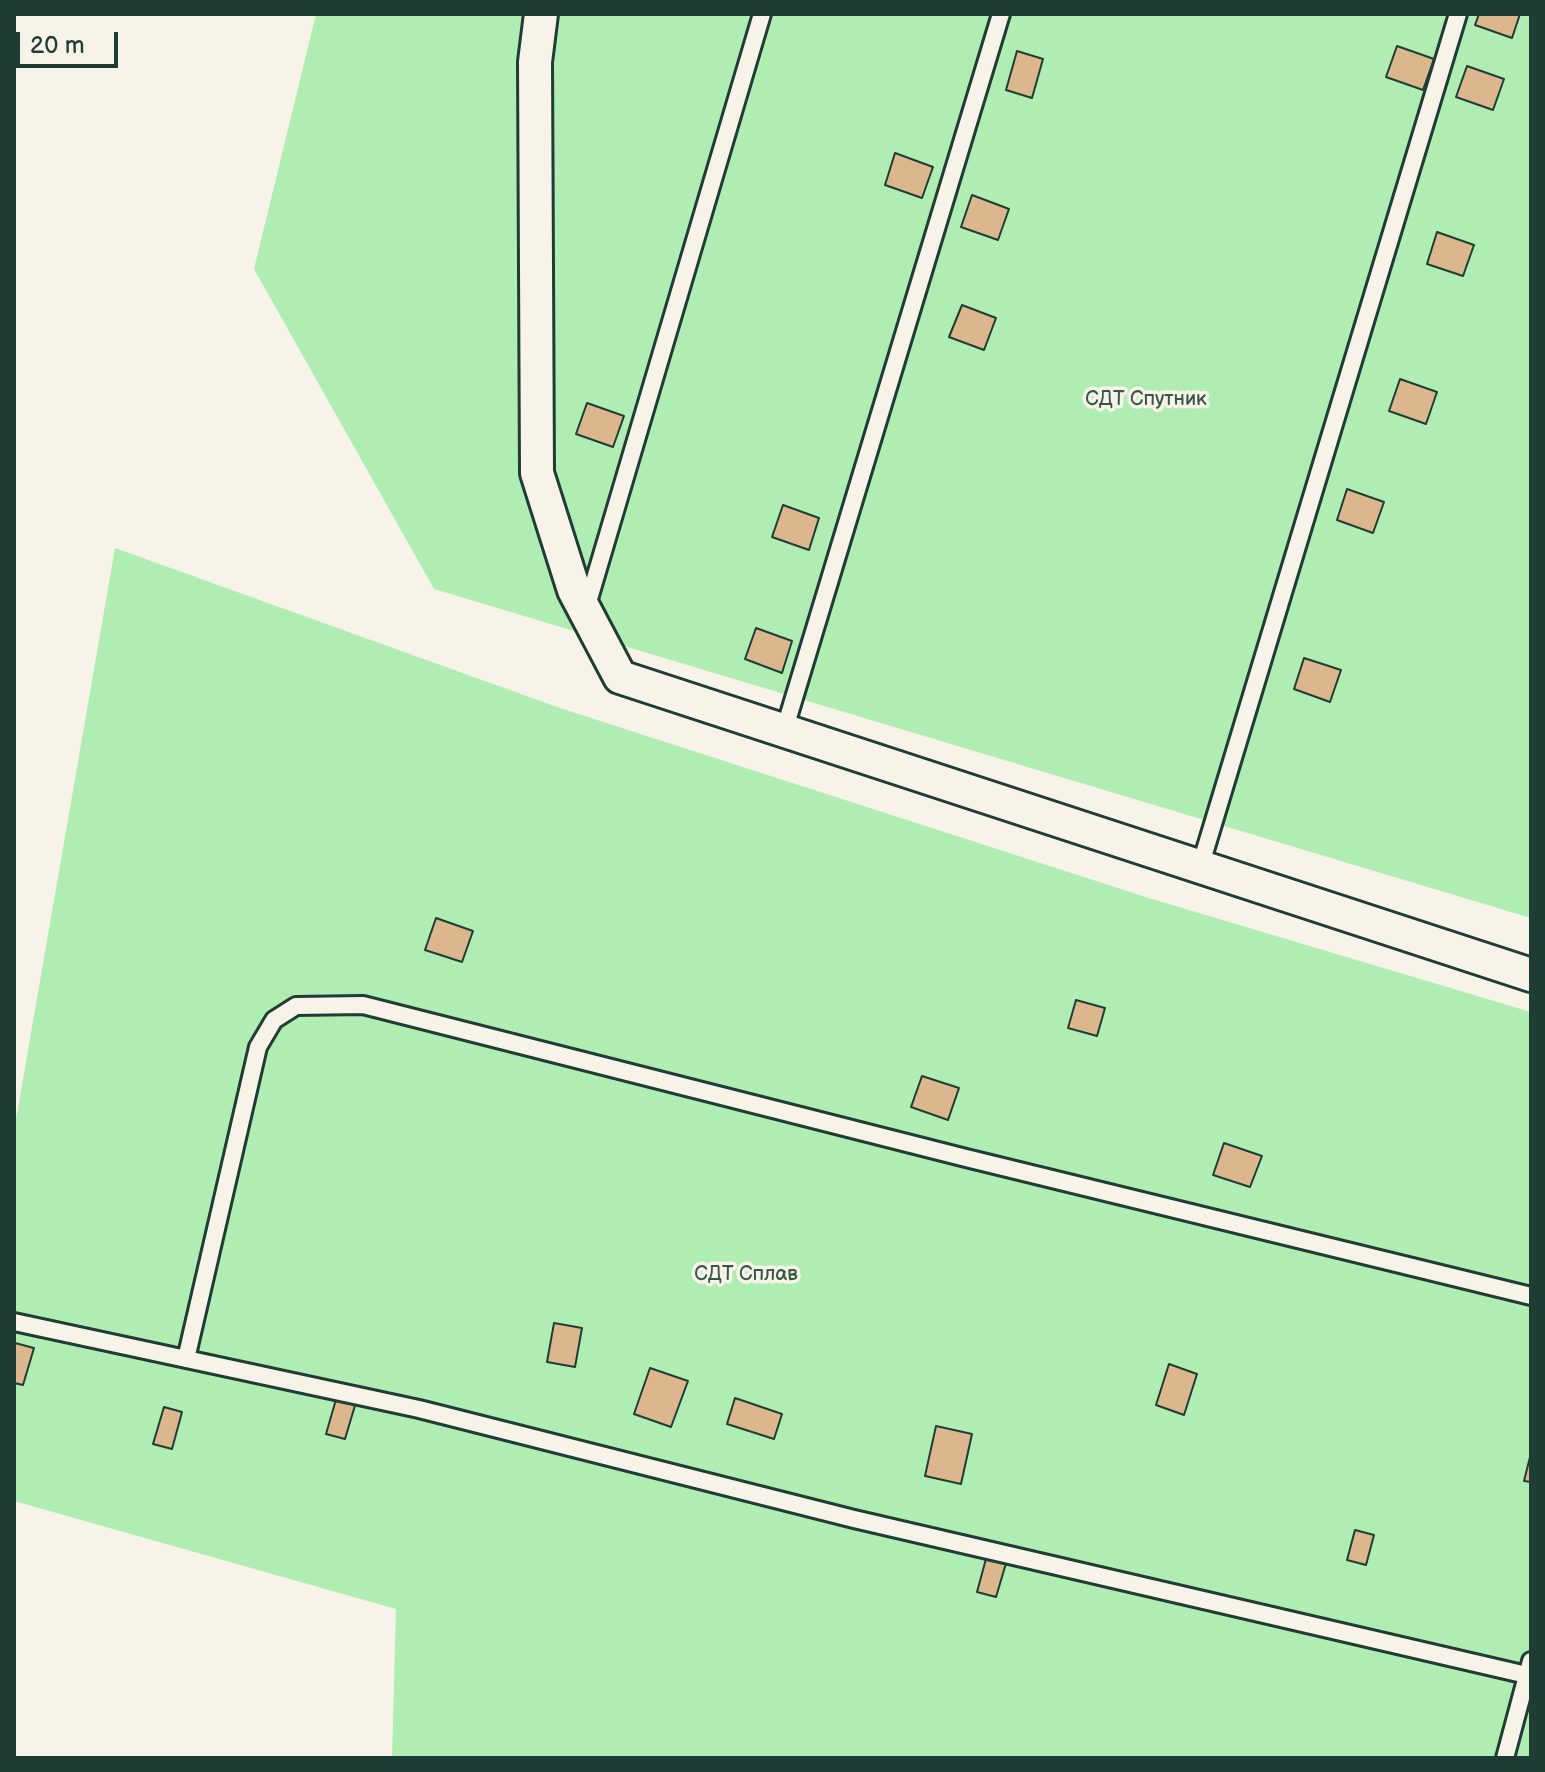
<!DOCTYPE html>
<html>
<head>
<meta charset="utf-8">
<style>
  body { margin:0 }
  #map { position:relative; width:1545px; height:1772px; overflow:hidden; background:#f7f3e8; font-family:"Balsamiq Sans",sans-serif }
  canvas { display:block }
  .frame { position:absolute; inset:0; border:16px solid #1f3d34; pointer-events:none }
  .scale { position:absolute; left:16px; top:32px; width:102px; height:36px; box-sizing:border-box; border:4px solid #1f3d34; border-top:0; padding-left:10px; font-size:24px; line-height:28px; white-space:nowrap; color:#1f3d34; -webkit-text-stroke:6px #f7f3e8; paint-order:stroke }
</style>
</head>
<body>
<div id="map">
<canvas width="1545" height="1772"></canvas>
<div class="frame"></div>
<div class="scale">20 m</div>
</div>
<script>
const g = document.querySelector('canvas').getContext('2d');
g.lineJoin = 'round';
function paint(path, color) { g.fillStyle = color; g.fill(path, 'evenodd'); }
function trace(path, color, width, dash) { g.strokeStyle = color; g.lineWidth = width; g.lineCap = dash ? 'butt' : 'round'; g.setLineDash(dash || []); g.stroke(path); }
function write(font, color, halo, rows, align = 'center') {
  g.font = font + ' "Balsamiq Sans",sans-serif'; g.lineWidth = 7; g.setLineDash([]); g.textBaseline = 'middle'; g.strokeStyle = halo; g.fillStyle = color; for (const [text, x, y, turn = 0] of rows) {
    g.save(); g.translate(x, y); g.rotate((+turn || 0) * Math.PI / 180); g.textAlign = isNaN(turn) ? turn : align; if (halo) g.strokeText(text, 0, 0); g.fillText(text, 0, 0); g.restore();
  }
}
paint(new Path2D(`
  M 316,14 L 1531,14 L 1531,918 L 434,589 L 254,269 Z
  M 115,548 L 560,708 L 1152,899 L 1531,1012 L 1531,1758 L 392,1758 L 396,1609 L 14,1501 L 14,1131 Z`), '#b0edb3');
const building = new Path2D(`
  M 1479,14 L 1520,14 L 1512,38 L 1475,25 Z
  M 1397,46 L 1434,59 L 1423,90 L 1386,77 Z
  M 1017,51 L 1043,59 L 1032,98 L 1006,90 Z
  M 1467,66 L 1504,79 L 1493,110 L 1456,97 Z
  M 895,153 L 933,167 L 922,198 L 885,185 Z
  M 972,195 L 1009,209 L 998,240 L 961,227 Z
  M 1437,232 L 1474,245 L 1463,276 L 1427,264 Z
  M 962,305 L 996,318 L 984,350 L 949,337 Z
  M 1400,379 L 1437,392 L 1426,424 L 1389,411 Z
  M 587,403 L 624,416 L 613,447 L 576,434 Z
  M 1347,489 L 1384,502 L 1373,533 L 1337,520 Z
  M 783,505 L 819,518 L 809,550 L 772,537 Z
  M 756,628 L 792,641 L 782,673 L 745,659 Z
  M 1304,658 L 1341,670 L 1330,702 L 1294,689 Z
  M 436,918 L 473,931 L 462,962 L 425,950 Z
  M 1076,1000 L 1105,1008 L 1097,1036 L 1068,1028 Z
  M 922,1076 L 959,1088 L 948,1120 L 911,1107 Z
  M 1224,1143 L 1262,1156 L 1250,1187 L 1213,1175 Z
  M 554,1323 L 582,1328 L 575,1367 L 547,1362 Z
  M 15,1343 L 34,1348 L 23,1385 L 14,1383 Z
  M 1169,1364 L 1197,1374 L 1184,1415 L 1156,1405 Z
  M 650,1368 L 688,1381 L 671,1427 L 634,1414 Z
  M 337,1396 L 356,1402 L 345,1439 L 326,1434 Z
  M 735,1398 L 782,1414 L 774,1439 L 727,1424 Z
  M 164,1407 L 182,1412 L 172,1449 L 153,1444 Z
  M 936,1426 L 972,1434 L 961,1484 L 925,1476 Z
  M 1531,1453 L 1531,1482 L 1524,1481 Z
  M 1355,1530 L 1374,1535 L 1366,1565 L 1347,1560 Z
  M 987,1555 L 1007,1560 L 996,1597 L 977,1592 Z`);
paint(building, '#dcb78d');
trace(building, '#1f3d34', 2);
const lane = new Path2D(`
  M 586,609 L 762,14
  M 784,731 L 1001,14
  M 1200,867 L 1458,14
  M 14,1322 L 419,1409 L 854,1519 L 1531,1676
  M 186,1359 L 258,1047 L 274,1020 L 296,1006 L 363,1005 L 966,1158 L 1531,1296
  M 1505,1758 L 1531,1661`);
const street = new Path2D(`
  M 541,14 L 535,62 L 537,473 L 574,590 L 620,677 L 1531,975`);
trace(lane, '#1f3d34', 22);
trace(street, '#1f3d34', 38);
trace(lane, '#f7f3e8', 16);
trace(street, '#f7f3e8', 32);
write('20px', '#355747', '#f7f3e8', [
  ["СДТ Спутник",1146,400],
  ["СДТ Сплав",746,1275]
]);
</script>
</body>
</html>
